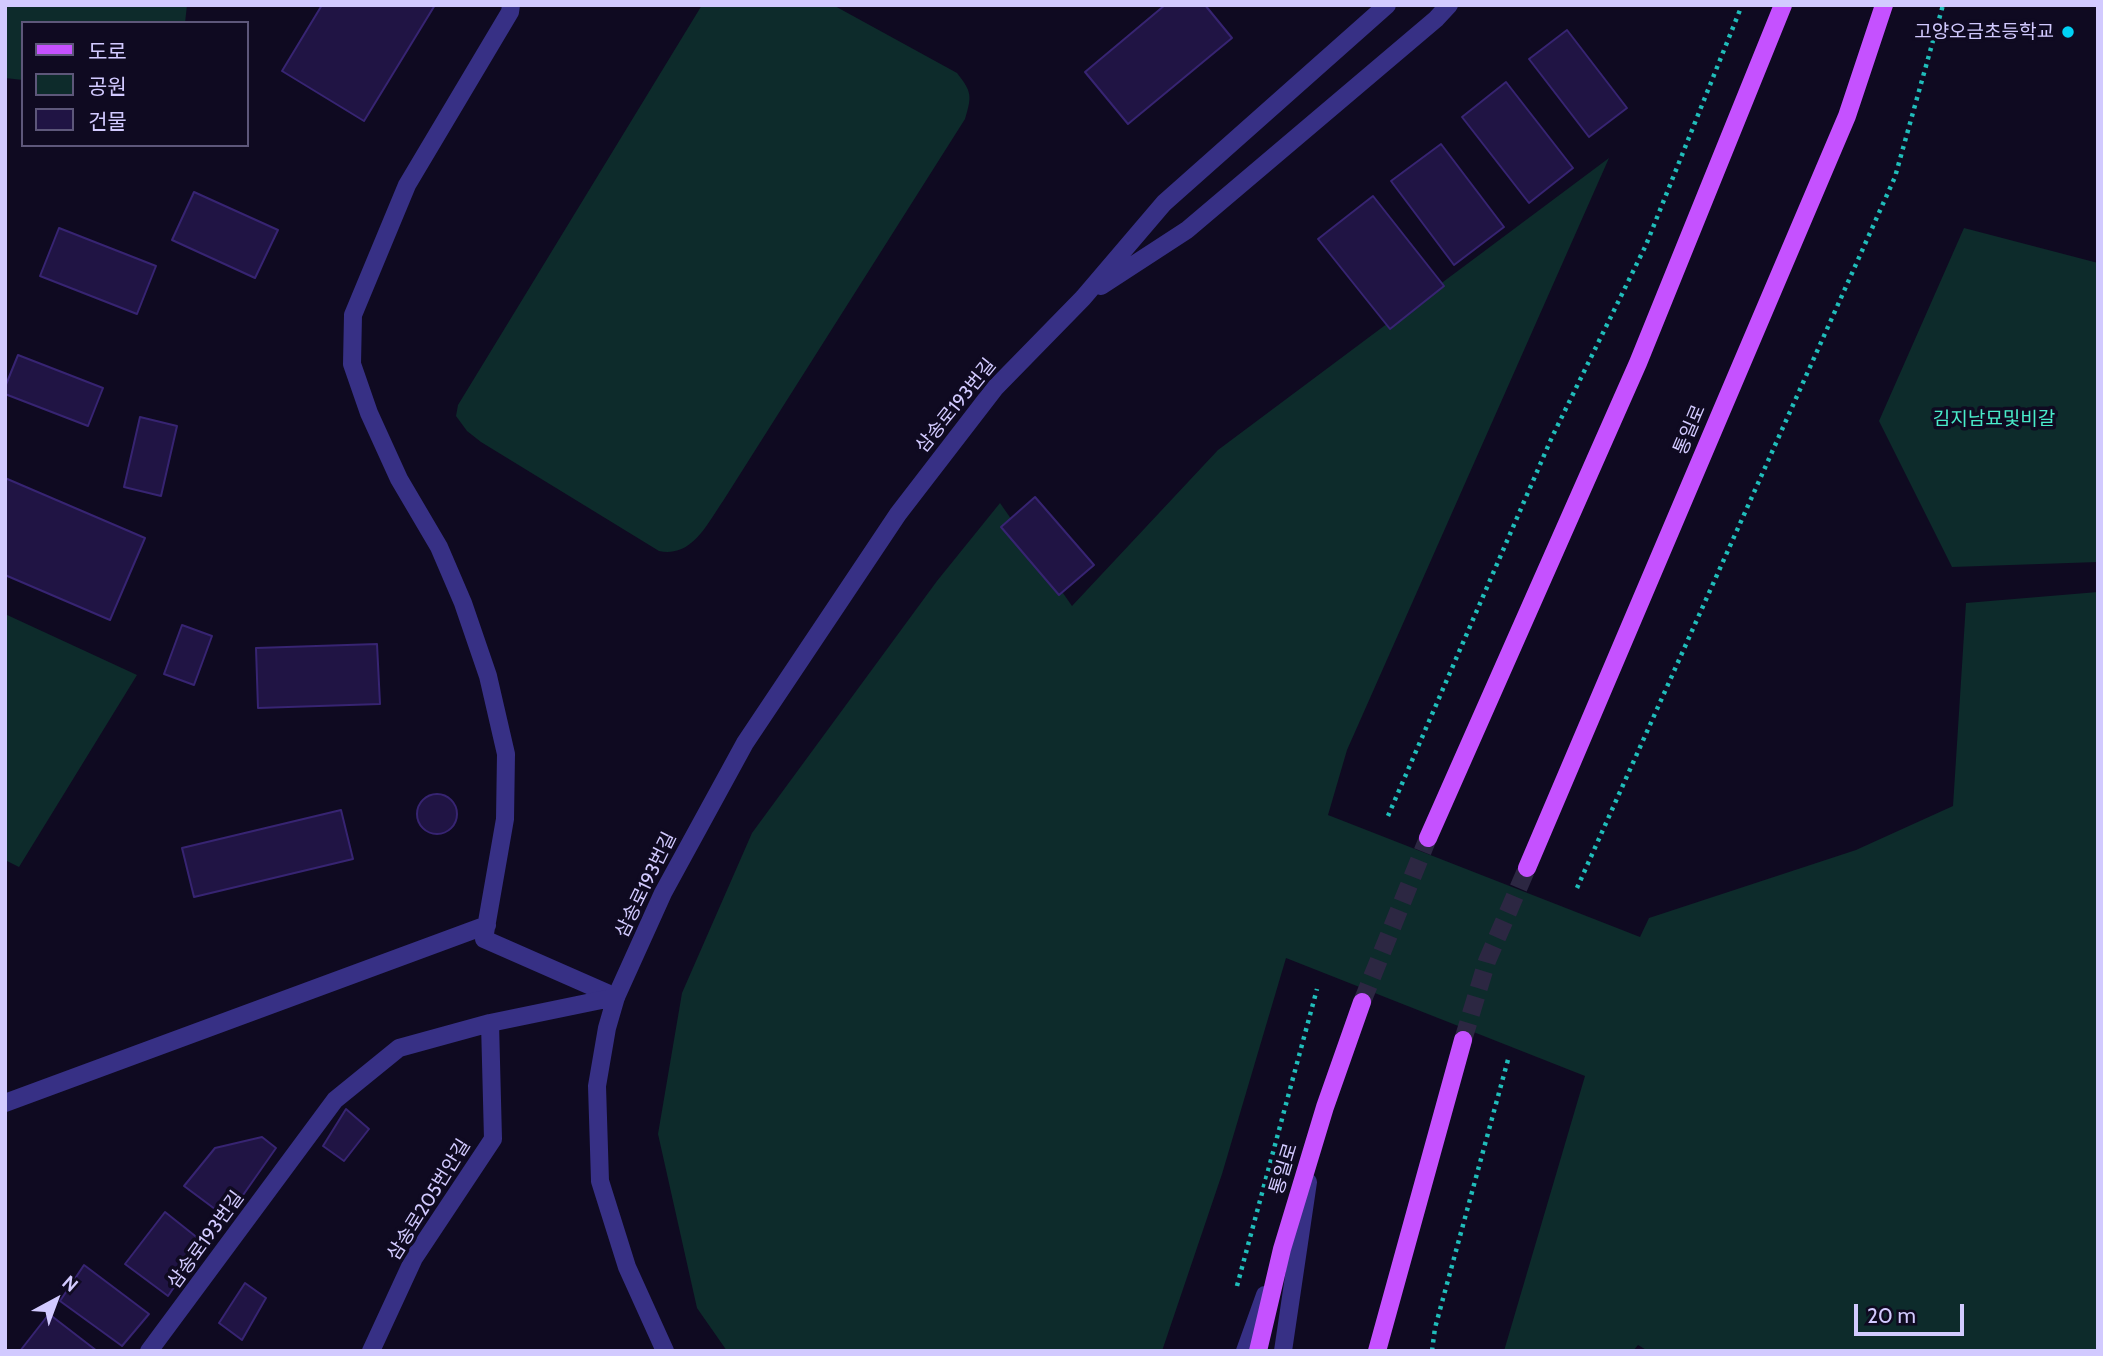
<!DOCTYPE html>
<html>
<head>
<meta charset="utf-8">
<style>
  body { margin:0 }
  #map { position:relative; width:2103px; height:1356px; overflow:hidden; background:#0f0a21; font-family:Cabin,"Noto Sans KR",sans-serif }
  canvas { display:block }
  .frame { position:absolute; inset:0; border:7px solid #d2caff; pointer-events:none }
  .legend { position:absolute; left:21px; top:21px; width:228px; height:126px; box-sizing:border-box; background:#0f0a21; border:2px solid #5d577a; margin:0; padding:9px 12px; list-style:none; font-size:21px; color:#d2caff }
  .legend li { display:flex; align-items:center; gap:14px; height:35px }
  .legend b { width:35px; border:2px solid #5d577a }
  .north { position:absolute; left:21px; top:1265px; width:70px; height:70px; -webkit-text-stroke:5px #0f0a21; paint-order:stroke; rotate:41deg; font-size:19px; font-weight:700; line-height:28px; text-align:center; color:#d2caff }
  .north::after { content:''; display:block; margin:auto; width:24px; height:32px; background:#d2caff; clip-path:polygon(50% 0,100% 100%,50% 72%,0 100%) }
  .scale { position:absolute; left:1854px; top:1304px; width:110px; height:32px; box-sizing:border-box; border:4px solid #d2caff; border-top:0; padding-left:9px; font-size:21px; line-height:24px; white-space:nowrap; color:#d2caff; -webkit-text-stroke:5px #0f0a21; paint-order:stroke }
</style>
</head>
<body>
<div id="map">
<canvas width="2103" height="1356"></canvas>
<div class="frame"></div>
<ul class="legend">
<li><b style="height:9px;background:#c551ff"></b>도로</li>
<li><b style="height:19px;background:#0d2b2b"></b>공원</li>
<li><b style="height:19px;background:#201444"></b>건물</li>
</ul>
<div class="north">N</div>
<div class="scale">20 m</div>
</div>
<script>
const g = document.querySelector('canvas').getContext('2d');
g.lineJoin = 'round';
function paint(path, color) { g.fillStyle = color; g.fill(path, 'evenodd'); }
function trace(path, color, width, dash) { g.strokeStyle = color; g.lineWidth = width; g.lineCap = dash ? 'butt' : 'round'; g.setLineDash(dash || []); g.stroke(path); }
function write(font, color, halo, rows, align = 'center') {
  g.font = font + ' Cabin,"Noto Sans KR",sans-serif'; g.lineWidth = 7; g.setLineDash([]); g.textBaseline = 'middle'; g.strokeStyle = halo; g.fillStyle = color; for (const [text, x, y, turn = 0] of rows) {
    g.save(); g.translate(x, y); g.rotate((+turn || 0) * Math.PI / 180); g.textAlign = isNaN(turn) ? turn : align; if (halo) g.strokeText(text, 0, 0); g.fillText(text, 0, 0); g.restore();
  }
}
paint(new Path2D(`
  M 5,5 L 187,5 L 185,23 L 23,23 L 23,80 L 5,78 Z
  M 702,5 L 833,5 L 957,73 C 972,92 972,96 965,119 L 723,501 C 707,524 692,558 659,551 L 481,442 L 467,431 L 456,416 L 458,405 Z
  M 1609,158 L 1347,750 L 1328,815 L 1640,937 L 1649,918 L 1856,850 L 1953,806 L 1966,603 L 2098,592 L 2098,1351 L 1648,1351 L 1638,1345 L 1633,1351 L 1504,1351 L 1585,1076 L 1286,958 L 1222,1174 L 1162,1351 L 727,1351 L 697,1308 L 658,1134 L 682,993 L 752,833 L 937,581 L 1000,503 L 1072,606 L 1218,450 Z
  M 1964,228 L 2098,263 L 2098,562 L 1952,567 L 1879,421 Z
  M 5,614 L 137,675 L 19,867 L 5,860 Z`), '#0d2b2b');
const building = new Path2D(`
  M 322,5 L 435,5 L 364,121 L 282,71 Z
  M 1165,5 L 1205,5 L 1232,38 L 1128,124 L 1085,72 Z
  M 1567,30 L 1627,108 L 1589,137 L 1529,59 Z
  M 1506,82 L 1573,168 L 1529,203 L 1462,117 Z
  M 1441,144 L 1504,227 L 1454,265 L 1391,181 Z
  M 194,192 L 278,230 L 255,278 L 172,240 Z
  M 1373,196 L 1444,286 L 1390,329 L 1318,239 Z
  M 59,228 L 156,266 L 137,314 L 40,276 Z
  M 18,355 L 103,388 L 88,426 L 5,394 L 5,387 Z
  M 140,417 L 177,426 L 161,496 L 124,487 Z
  M 5,478 L 145,538 L 110,620 L 5,575 Z
  M 1035,497 L 1094,565 L 1059,595 L 1001,527 Z
  M 182,625 L 212,636 L 194,685 L 164,674 Z
  M 377,644 L 380,704 L 258,708 L 256,648 Z
  M417 814a20 20 0 1 1 40 0a20 20 0 1 1-40 0Z
  M 341,810 L 353,859 L 194,897 L 182,848 Z
  M 346,1109 L 369,1129 L 344,1161 L 323,1146 Z
  M 262,1137 L 276,1148 L 227,1218 L 184,1186 L 215,1148 Z
  M 165,1212 L 204,1243 L 168,1296 L 125,1264 Z
  M 84,1265 L 149,1314 L 122,1346 L 60,1301 Z
  M 245,1283 L 266,1298 L 242,1340 L 219,1323 Z
  M 49,1314 L 97,1351 L 20,1351 Z`);
paint(building, '#201444');
trace(building, '#372472', 2);
trace(new Path2D(`
  M 1362,1002 L 1428,838
  M 1463,1040 L 1487,961 L 1527,868`), '#2c2742', 18, [18, 9]);
trace(new Path2D(`
  M 1388,816 L 1552,437 L 1646,245 L 1742,5
  M 1577,888 L 1895,177 L 1943,5
  M 1237,1286 L 1317,989
  M 1432,1351 L 1435,1328 L 1509,1056`), '#20bdba', 4.5, [3.5, 5]);
trace(new Path2D(`
  M 511,5 L 510,12 L 407,185 L 353,315 L 352,364 L 369,413 L 399,479 L 439,547 L 463,603 L 488,676 L 506,754 L 505,819 L 484,939 L 616,997
  M 5,1103 L 487,925
  M 1283,1351 L 1308,1182`), '#373085', 18);
trace(new Path2D(`
  M 1101,286 L 1187,230 L 1436,19 L 1449,5
  M 149,1351 L 335,1100 L 399,1048 L 490,1023 L 616,997
  M 371,1351 L 414,1258 L 493,1139 L 490,1023
  M 665,1351 L 627,1267 L 600,1181 L 597,1086 L 607,1028 L 616,997 L 663,893 L 745,743 L 898,514 L 995,388 L 1083,298 L 1164,203 L 1387,5
  M 1245,1351 L 1265,1295`), '#373085', 18);
trace(new Path2D(`
  M 1428,838 L 1638,363 L 1783,5
  M 1527,868 L 1847,116 L 1884,5
  M 1258,1351 L 1282,1249 L 1325,1107 L 1362,1002
  M 1377,1351 L 1463,1040`), '#c551ff', 18);
for (const [x, y, r, color] of [
  [2068,32,7,"#00d2f5"]
]) { const dot = new Path2D(); dot.arc(x, y, r, 0, 2 * Math.PI); g.fillStyle = color; g.fill(dot); trace(dot, '#0f0a21', 2.5); }
write('19px', '#d2caff', '#0f0a21', [
  ["고양오금초등학교",2054,32]
], 'right');
write('19px', '#d2caff', '#0f0a21', [
  ["삼송로193번길",956,406,-51],
  ["통일로",1690,430,-67],
  ["삼송로193번길",646,885,-64],
  ["통일로",1284,1169,-73],
  ["삼송로205번안길",429,1200,-58],
  ["삼송로193번길",206,1240,-54]
]);
write('19px', '#49ecca', '#0f0a21', [
  ["김지남묘및비갈",1994,419]
]);
</script>
</body>
</html>
